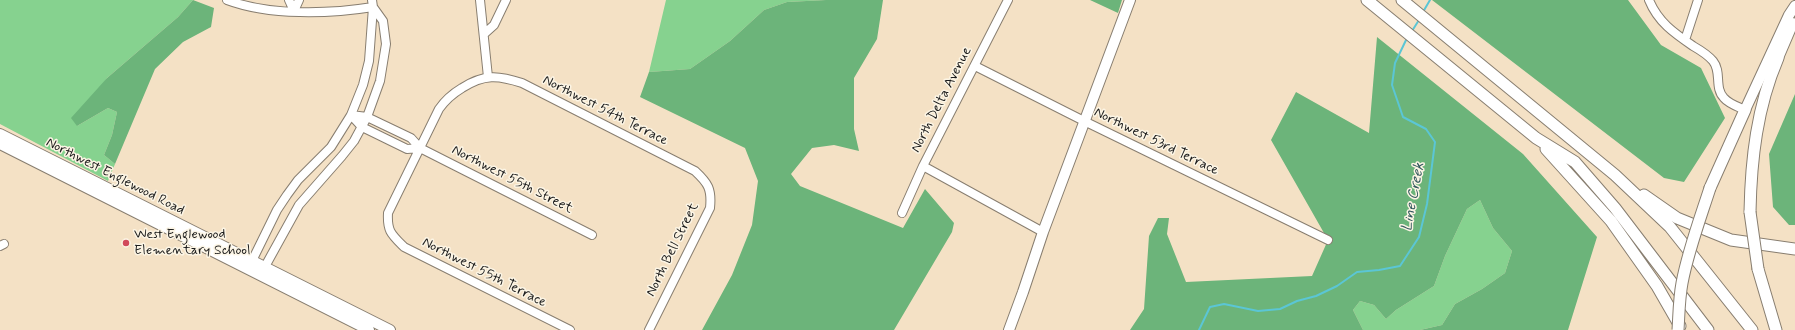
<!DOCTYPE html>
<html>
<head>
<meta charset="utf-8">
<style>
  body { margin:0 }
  canvas { display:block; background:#f4e1c5 }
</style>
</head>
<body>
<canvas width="1795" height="330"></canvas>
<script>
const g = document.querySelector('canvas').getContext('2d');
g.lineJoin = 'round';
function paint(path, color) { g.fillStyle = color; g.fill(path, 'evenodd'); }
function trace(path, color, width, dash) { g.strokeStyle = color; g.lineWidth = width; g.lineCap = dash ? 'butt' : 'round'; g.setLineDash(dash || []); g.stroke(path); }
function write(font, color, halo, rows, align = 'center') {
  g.font = font + ' Mynerve,sans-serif'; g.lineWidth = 3; g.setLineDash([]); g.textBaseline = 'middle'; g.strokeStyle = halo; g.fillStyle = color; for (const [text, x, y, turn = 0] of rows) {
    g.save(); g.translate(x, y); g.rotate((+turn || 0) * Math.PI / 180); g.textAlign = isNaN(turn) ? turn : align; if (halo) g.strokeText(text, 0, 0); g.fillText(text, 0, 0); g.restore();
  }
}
paint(new Path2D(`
  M 0,0 L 193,0 L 178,17 L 107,78 L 77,126 L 108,108 L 117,112 L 112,135 L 104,155 L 115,164 L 108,181 L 0,124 Z
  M 666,0 L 826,0 L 787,2 L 764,10 L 730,41 L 690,69 L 649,72 Z
  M 1480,200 L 1493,228 L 1512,251 L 1505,273 L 1482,289 L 1455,304 L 1442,325 L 1420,330 L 1363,330 L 1353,310 L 1360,301 L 1374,305 L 1386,319 L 1396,310 L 1434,286 L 1445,256 L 1467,209 Z`), '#86d28f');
paint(new Path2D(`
  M 193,0 L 214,8 L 211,27 L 183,42 L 155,69 L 115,164 L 104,155 L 112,135 L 117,112 L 108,108 L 77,126 L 71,118 L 107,78 L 178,17 Z
  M 826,0 L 883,0 L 877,39 L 854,78 L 854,129 L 859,151 L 834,145 L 812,148 L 791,174 L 800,186 L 903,228 L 925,189 L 954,223 L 952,232 L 894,330 L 702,330 L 732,275 L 752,225 L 758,181 L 745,148 L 640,97 L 649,72 L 690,69 L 730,41 L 764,10 L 787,2 Z
  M 1090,0 L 1122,0 L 1118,13 Z
  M 1432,0 L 1628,0 L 1661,45 L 1701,68 L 1725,118 L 1684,182 L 1664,178 Z
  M 1377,37 L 1523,154 L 1597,237 L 1568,330 L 1420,330 L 1442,325 L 1455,304 L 1482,289 L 1505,273 L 1512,251 L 1493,228 L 1480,200 L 1467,209 L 1445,256 L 1434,286 L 1396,310 L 1386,319 L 1374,305 L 1360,301 L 1353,310 L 1363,330 L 1130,330 L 1144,309 L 1149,236 L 1158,218 L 1169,218 L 1167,234 L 1186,282 L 1312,276 L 1328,240 L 1271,140 L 1296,92 L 1369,133 Z
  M 1795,94 L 1795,225 L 1789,225 L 1773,207 L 1769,154 Z`), '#6cb47a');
trace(new Path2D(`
  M 1423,12 L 1430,0
  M 1412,31 L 1419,20
  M 1199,330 L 1210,307 L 1224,304 L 1258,311 L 1280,309 L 1297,301 L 1316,296 L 1337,286 L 1357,272 L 1379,270 L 1400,266 L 1419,237 L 1427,204 L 1435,142 L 1426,129 L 1403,117 L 1392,85 L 1395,63 L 1407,38`), '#5bc6d5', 2);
const minor = new Path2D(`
  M 227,0 C 270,16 329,14 373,7
  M 289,0 L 294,11
  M 480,0 L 488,77
  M 1649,0 C 1658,22 1674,33 1693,46 C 1700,50 1707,54 1713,61 C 1722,72 1714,88 1724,98 C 1729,104 1739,107 1745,110
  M 294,11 L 299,0
  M 484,34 L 494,25 L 506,0
  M 1685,40 L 1698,0
  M 975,66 L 1084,121 L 1328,240
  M 351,115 L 367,117 L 411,138 L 420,148 L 592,235
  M 351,115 L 362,127 L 407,149 L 420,148
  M 923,166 L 1043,232
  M 902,213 L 923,166 L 1008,0
  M 0,246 L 4,244
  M 250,265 L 277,210 L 287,195 L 298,180 L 331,147 L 351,115 L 363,85 L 369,61 L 373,7 L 372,0
  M 262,272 L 299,205 L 342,156 L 354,141 L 367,117 L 380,81 L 386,44 L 383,21 L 373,7
  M 570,330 L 404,247 C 391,234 387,231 388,213 L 439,109 C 446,99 452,94 462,88 C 484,74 498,75 522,83 L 695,171 C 708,183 712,189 710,208 L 649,330`);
const major = new Path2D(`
  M 1778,58 L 1793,23
  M 1745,110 L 1789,15 L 1795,6
  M 0,134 L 390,330
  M 0,144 L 369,330
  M 1009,330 L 1023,292 L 1043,232 L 1130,0`);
const highway = new Path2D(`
  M 1367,0 L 1536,138 L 1575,162 L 1615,208 L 1708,330
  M 1402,0 L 1615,175 L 1670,227 L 1752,330
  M 1546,149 L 1611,221 L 1657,286 L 1680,326
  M 1710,188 L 1745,110
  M 1644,195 L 1677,218 L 1731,240 L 1795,249
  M 1750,212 C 1751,159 1757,107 1778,58
  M 1758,269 L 1776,330`);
trace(minor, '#887e70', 10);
trace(major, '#887e70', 12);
trace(highway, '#887e70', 13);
trace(minor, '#fff', 8);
trace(major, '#fff', 10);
trace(highway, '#fff', 11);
const highwayBridge = new Path2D(`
  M 1750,212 L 1758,269
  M 1678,330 C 1679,315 1679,299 1682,283 C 1688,251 1700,219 1710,188`);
trace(highwayBridge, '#887e70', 13, []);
trace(highwayBridge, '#fff', 11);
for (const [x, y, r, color] of [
  [126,243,4,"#d1495b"]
]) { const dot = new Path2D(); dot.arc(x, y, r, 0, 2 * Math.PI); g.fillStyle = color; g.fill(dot); trace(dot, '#fcf5e5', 1.5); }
write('14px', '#1c1c1c', '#fcf5e5', [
  ["North Delta Avenue",942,100,-63],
  ["Northwest 54th Terrace",605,111,27],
  ["Northwest 53rd Terrace",1156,142,26],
  ["Northwest Englewood Road",115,177,27],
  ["Northwest 55th Street",512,180,27],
  ["North Bell Street",673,250,-64],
  ["Northwest 55th Terrace",484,273,27]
]);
write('14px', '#1c1c1c', '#fcf5e5', [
  ["West Englewood",134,235],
  ["Elementary School",134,251]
], 'left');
write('italic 15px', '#32585d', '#fcf5e5', [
  ["Line Creek",1414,197,-79]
]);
</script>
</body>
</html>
